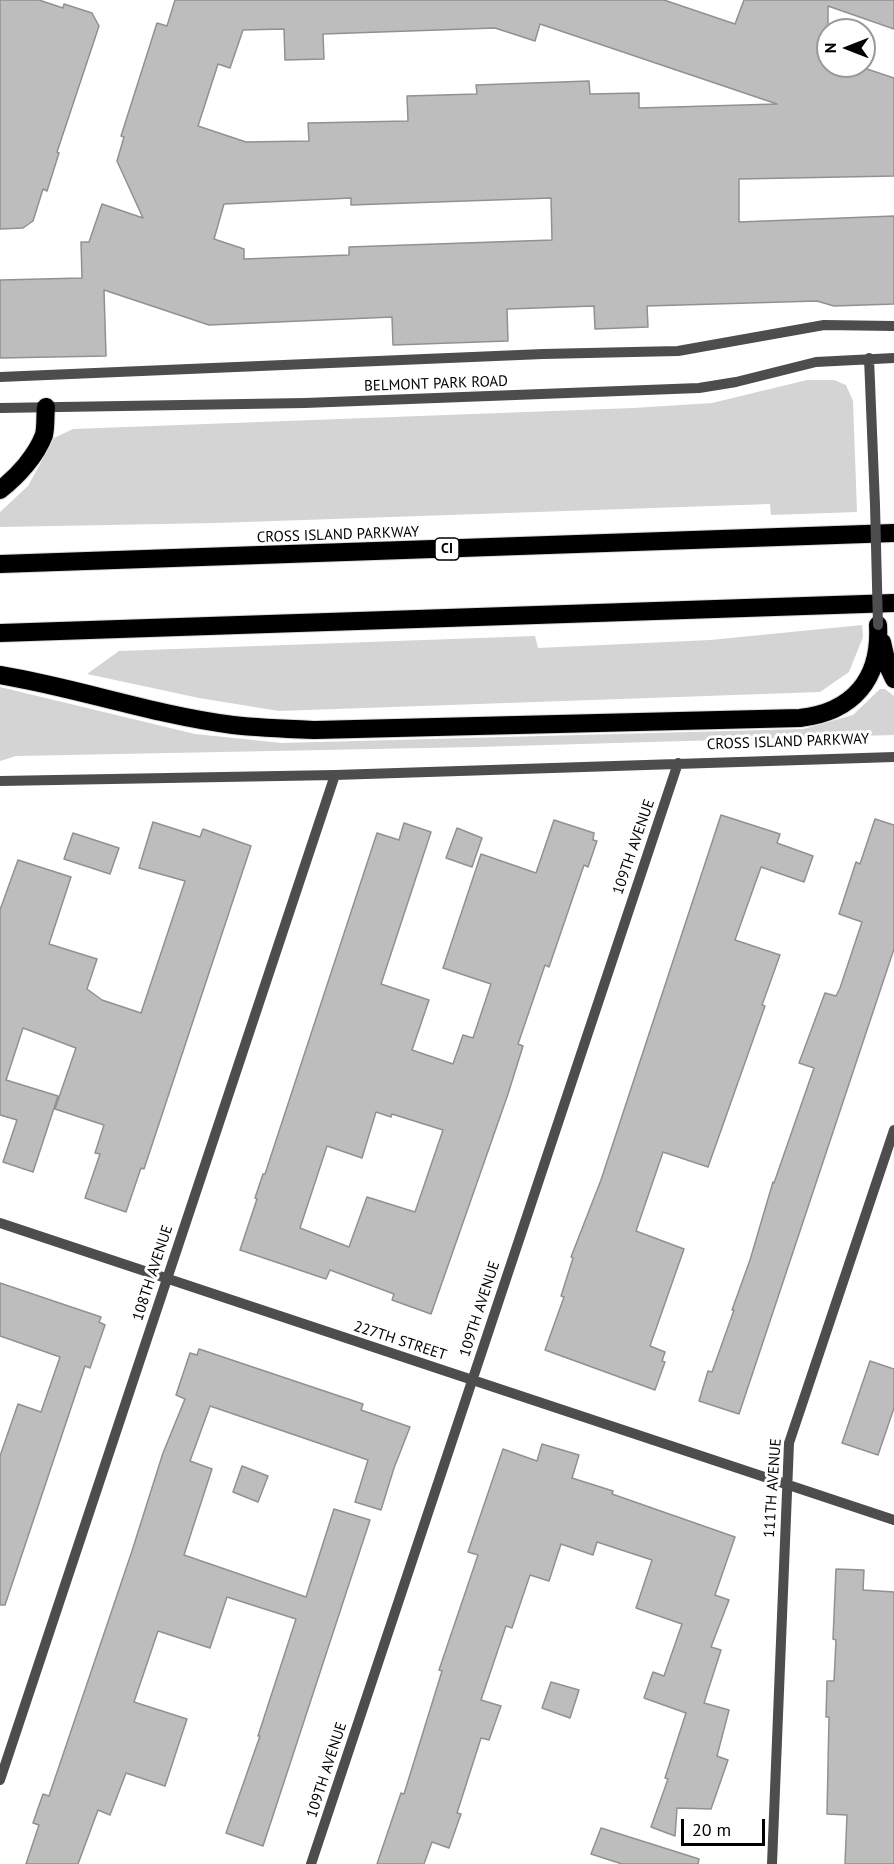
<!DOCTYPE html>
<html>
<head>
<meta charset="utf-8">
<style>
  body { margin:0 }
  #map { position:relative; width:894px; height:1864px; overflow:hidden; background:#fff; font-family:"PT Sans",sans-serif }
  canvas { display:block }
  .north { position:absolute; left:816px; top:18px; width:60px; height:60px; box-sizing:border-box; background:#fff; border:2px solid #999; border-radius:50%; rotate:270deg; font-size:16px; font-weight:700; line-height:24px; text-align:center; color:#000 }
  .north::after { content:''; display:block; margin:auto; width:21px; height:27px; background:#000; clip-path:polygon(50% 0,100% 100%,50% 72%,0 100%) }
  .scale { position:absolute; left:681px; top:1819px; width:84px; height:27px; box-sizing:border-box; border:3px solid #000; border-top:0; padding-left:8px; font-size:18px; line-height:21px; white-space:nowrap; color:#000; -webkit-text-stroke:4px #fff; paint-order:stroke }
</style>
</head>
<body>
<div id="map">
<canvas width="894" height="1864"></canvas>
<div class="north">N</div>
<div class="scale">20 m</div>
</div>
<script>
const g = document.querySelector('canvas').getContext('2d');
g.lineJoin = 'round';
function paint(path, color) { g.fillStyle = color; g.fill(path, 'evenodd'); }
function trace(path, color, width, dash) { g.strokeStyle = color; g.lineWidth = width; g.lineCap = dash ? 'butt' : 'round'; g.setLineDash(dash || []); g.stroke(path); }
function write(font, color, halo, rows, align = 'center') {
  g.font = font + ' "PT Sans",sans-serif'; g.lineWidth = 6; g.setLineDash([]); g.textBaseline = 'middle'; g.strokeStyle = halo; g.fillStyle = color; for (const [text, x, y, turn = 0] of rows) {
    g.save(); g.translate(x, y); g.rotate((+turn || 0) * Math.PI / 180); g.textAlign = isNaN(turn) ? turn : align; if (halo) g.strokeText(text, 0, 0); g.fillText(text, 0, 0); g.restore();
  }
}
paint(new Path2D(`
  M 807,380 L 834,380 L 846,385 L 853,401 L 857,512 L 771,515 L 770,504 L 216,523 L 0,527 L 0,512 L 28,486 L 54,438 L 73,429 L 633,408 L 712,403 Z
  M 862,625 L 863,637 L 849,672 L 820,692 L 279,711 L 199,698 L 87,674 L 119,651 L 535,636 L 538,648 L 710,640 Z
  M 0,687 L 195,734 L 282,743 L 803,729 L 853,715 L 880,689 L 885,689 L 894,696 L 894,735 L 477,747 L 16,756 L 0,761 Z`), '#d4d4d4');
const building = new Path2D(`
  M 0,0 L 39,0 L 63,8 L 64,4 L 92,13 L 99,26 L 57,152 L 59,153 L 47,191 L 43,189 L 33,221 L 23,228 L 0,229 Z
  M 175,0 L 664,0 L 735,24 L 744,0 L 894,0 L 894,29 L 828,6 L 828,66 L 858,66 L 894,78 L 894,176 L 739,179 L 739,222 L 894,216 L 894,304 L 834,306 L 817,301 L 647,306 L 648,327 L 595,329 L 594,306 L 507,309 L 508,341 L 393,345 L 392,317 L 209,325 L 104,290 L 106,356 L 0,358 L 0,280 L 82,278 L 81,242 L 89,242 L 102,204 L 143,218 L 117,161 L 124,137 L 121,136 L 157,23 L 167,26 ZM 540,24 L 777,104 L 639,108 L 639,93 L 590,94 L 589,81 L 476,85 L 477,94 L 407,96 L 408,121 L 308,123 L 309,141 L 246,142 L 198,126 L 218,64 L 230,68 L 243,30 L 284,29 L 285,60 L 324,59 L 323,34 L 495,28 L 535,41 ZM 351,198 L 351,205 L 551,198 L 552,240 L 349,247 L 349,255 L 244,259 L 244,249 L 214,239 L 224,204 Z
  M 721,815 L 780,834 L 777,843 L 813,856 L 804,882 L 761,867 L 735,940 L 780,955 L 762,1005 L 765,1006 L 708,1167 L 663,1152 L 636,1231 L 684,1249 L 650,1346 L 665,1352 L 662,1361 L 665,1362 L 655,1390 L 545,1350 L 564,1297 L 561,1296 L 573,1258 L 571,1257 L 601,1180 Z
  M 875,819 L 894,825 L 894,949 L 739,1414 L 699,1401 L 708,1371 L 712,1372 L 734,1310 L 732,1310 L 750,1260 L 773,1182 L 774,1183 L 814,1068 L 799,1063 L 825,993 L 836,996 L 840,988 L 862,922 L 839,914 L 856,862 L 860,864 Z
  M 554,820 L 594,833 L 593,840 L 597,841 L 588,867 L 584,865 L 549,967 L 545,965 L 518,1044 L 523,1046 L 508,1094 L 431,1314 L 392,1300 L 394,1294 L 330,1270 L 326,1279 L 240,1250 L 257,1199 L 255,1198 L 263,1174 L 265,1174 L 377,833 L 399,840 L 404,823 L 431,832 L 381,984 L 429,1000 L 412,1050 L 453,1064 L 463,1035 L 473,1038 L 491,984 L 443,968 L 481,854 L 536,873 ZM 376,1112 L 391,1117 L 392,1114 L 443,1130 L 415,1212 L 367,1197 L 349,1247 L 300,1228 L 327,1146 L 362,1158 Z
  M 153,822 L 200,837 L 203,829 L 251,846 L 144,1169 L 141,1168 L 126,1212 L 85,1198 L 100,1154 L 95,1153 L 104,1125 L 55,1109 L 76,1048 L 23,1028 L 6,1080 L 58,1096 L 33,1172 L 3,1162 L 17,1120 L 0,1115 L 0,910 L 18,860 L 71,877 L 49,944 L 97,959 L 87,989 L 102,1000 L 141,1013 L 185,881 L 139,868 Z
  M 457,828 L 482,838 L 472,867 L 446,858 Z
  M 73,833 L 119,848 L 110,874 L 64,859 Z
  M 0,1283 L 101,1317 L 99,1322 L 105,1325 L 90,1368 L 85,1366 L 5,1605 L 0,1605 L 0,1456 L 18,1404 L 41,1412 L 60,1357 L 0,1336 Z
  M 199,1349 L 363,1404 L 361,1410 L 410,1427 L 394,1468 L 381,1510 L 355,1502 L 368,1460 L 210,1406 L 190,1461 L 212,1469 L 184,1555 L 306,1597 L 334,1509 L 370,1520 L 263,1846 L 226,1833 L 260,1736 L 258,1736 L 296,1619 L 227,1597 L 210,1648 L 158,1631 L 134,1702 L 187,1719 L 165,1786 L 126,1773 L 110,1815 L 98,1810 L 78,1864 L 26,1864 L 39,1825 L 33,1823 L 43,1794 L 49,1796 L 132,1551 L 163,1453 L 185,1399 L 176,1395 L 190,1353 L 197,1355 Z
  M 870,1361 L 894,1369 L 894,1408 L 878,1455 L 842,1443 Z
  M 542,1444 L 579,1455 L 572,1478 L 613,1491 L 612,1494 L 735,1537 L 715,1595 L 729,1600 L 711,1647 L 721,1650 L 704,1703 L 729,1710 L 717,1756 L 728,1760 L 711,1809 L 677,1808 L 675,1836 L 651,1827 L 668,1779 L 665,1778 L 686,1713 L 644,1698 L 653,1672 L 664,1676 L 682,1624 L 636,1608 L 652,1560 L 597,1542 L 593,1555 L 561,1544 L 549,1581 L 530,1575 L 512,1628 L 506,1626 L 481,1700 L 501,1706 L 489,1740 L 481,1738 L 457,1813 L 461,1814 L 449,1848 L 432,1842 L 424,1864 L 377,1864 L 401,1793 L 404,1794 L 442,1671 L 439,1670 L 478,1555 L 468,1552 L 503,1449 L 537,1461 Z
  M 242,1466 L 268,1476 L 258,1502 L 233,1492 Z
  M 836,1569 L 864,1570 L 863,1590 L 894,1592 L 894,1864 L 845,1864 L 847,1815 L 827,1814 L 829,1717 L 826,1717 L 827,1681 L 834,1681 L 836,1640 L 833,1639 Z
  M 551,1682 L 579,1690 L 570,1718 L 542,1708 Z
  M 601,1828 L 699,1859 L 698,1864 L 622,1864 L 591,1854 Z`);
paint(building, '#bdbdbd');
trace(building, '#919191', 1.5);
const highway = new Path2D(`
  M 0,490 C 18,476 36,456 44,435 C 46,426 45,415 46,407
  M 0,564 L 894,533
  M 0,633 L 894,603
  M 882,642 L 887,664 L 894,679
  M 0,675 C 78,688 154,715 233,725 C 260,728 288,729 315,730 L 800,718 C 853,712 881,679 878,625`);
trace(highway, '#dbdbdb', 20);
trace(new Path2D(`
  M 869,358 L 875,505
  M 0,377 L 543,354 L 678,351 L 824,325 L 894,326
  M 0,408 L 305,403 L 699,388 L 736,382 L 816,362 L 894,358
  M 0,781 L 335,775 L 894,757
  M 0,1223 L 894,1520
  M 0,1780 L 335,775
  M 311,1864 L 678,763
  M 772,1864 L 789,1443 L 894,1130`), '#4d4d4d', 10);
trace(highway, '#000', 18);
trace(new Path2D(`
  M 875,505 L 878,625`), '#4d4d4d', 10);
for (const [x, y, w] of [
  [447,549,24]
]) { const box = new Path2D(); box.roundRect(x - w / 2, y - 11, w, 22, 4.5); g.fillStyle = '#fff'; g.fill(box); trace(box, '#000', 1.5); }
write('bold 14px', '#000', null, [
  ["CI",447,549]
]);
write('15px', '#000', '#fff', [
  ["BELMONT PARK ROAD",436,384,-2],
  ["CROSS ISLAND PARKWAY",338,535,-2],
  ["CROSS ISLAND PARKWAY",788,742,-2],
  ["109TH AVENUE",634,847,-71],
  ["108TH AVENUE",153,1273,-72],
  ["109TH AVENUE",480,1309,-72],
  ["227TH STREET",400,1341,18],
  ["111TH AVENUE",773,1488,-86],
  ["109TH AVENUE",327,1770,-72]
]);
</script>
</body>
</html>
